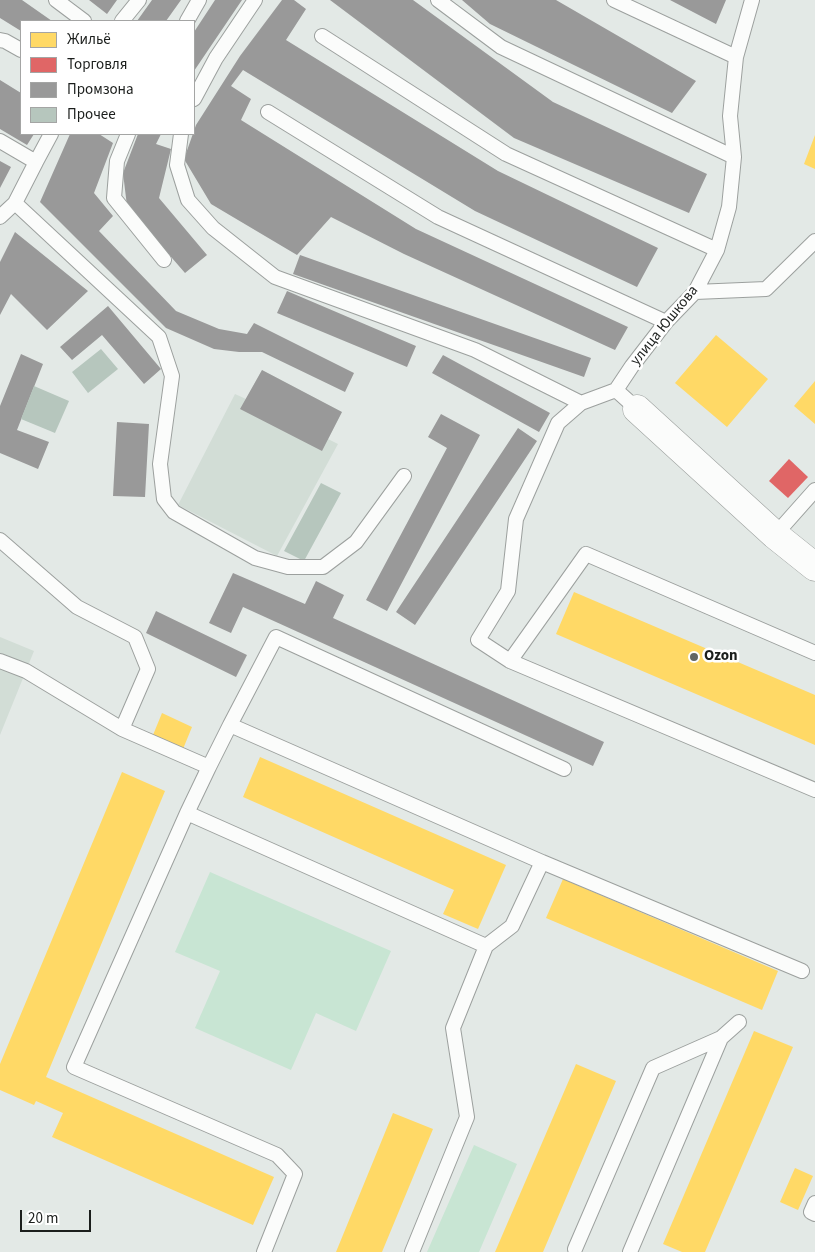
<!DOCTYPE html>
<html>
<head>
<meta charset="utf-8">
<style>
  body { margin:0 }
  #map { position:relative; width:815px; height:1252px; overflow:hidden; background:#e3e9e6; font-family:"Source Sans 3",sans-serif }
  canvas { display:block }
  .legend { position:absolute; left:20px; top:20px; width:175px; height:115px; box-sizing:border-box; background:#fff; border:1px solid #a4a5a4; margin:0; padding:6px 9px; list-style:none; font-size:15px; color:#1b1e1c }
  .legend li { display:flex; align-items:center; gap:10px; height:25px }
  .legend b { width:25px; border:1px solid #a4a5a4 }
  .scale { position:absolute; left:20px; top:1210px; width:71px; height:22px; box-sizing:border-box; border:2px solid #1b1e1c; border-top:0; padding-left:6px; font-size:15px; line-height:18px; white-space:nowrap; color:#1b1e1c; -webkit-text-stroke:4px #fff; paint-order:stroke }
</style>
</head>
<body>
<div id="map">
<canvas width="815" height="1252"></canvas>
<ul class="legend">
<li><b style="height:14px;background:#ffd966"></b>Жильё</li>
<li><b style="height:14px;background:#e06666"></b>Торговля</li>
<li><b style="height:14px;background:#999"></b>Промзона</li>
<li><b style="height:14px;background:#b6c6bd"></b>Прочее</li>
</ul>
<div class="scale">20 m</div>
</div>
<script>
const g = document.querySelector('canvas').getContext('2d');
g.lineJoin = 'round';
function paint(path, color) { g.fillStyle = color; g.fill(path, 'evenodd'); }
function trace(path, color, width, dash) { g.strokeStyle = color; g.lineWidth = width; g.lineCap = dash ? 'butt' : 'round'; g.setLineDash(dash || []); g.stroke(path); }
function write(font, color, halo, rows, align = 'center') {
  g.font = font + ' "Source Sans 3",sans-serif'; g.lineWidth = 5; g.setLineDash([]); g.textBaseline = 'middle'; g.strokeStyle = halo; g.fillStyle = color; for (const [text, x, y, turn = 0] of rows) {
    g.save(); g.translate(x, y); g.rotate((+turn || 0) * Math.PI / 180); g.textAlign = isNaN(turn) ? turn : align; if (halo) g.strokeText(text, 0, 0); g.fillText(text, 0, 0); g.restore();
  }
}
paint(new Path2D(`
  M 262,370 L 342,412 L 328,439 L 338,444 L 277,556 L 178,505 L 235,394 L 246,399 Z
  M 0,637 L 34,651 L 0,735 Z`), '#d2ddd6');
paint(new Path2D(`
  M 210,872 L 391,951 L 356,1031 L 316,1013 L 291,1070 L 195,1028 L 220,971 L 175,952 Z
  M 474,1145 L 517,1164 L 479,1252 L 427,1252 Z`), '#c8e5d3');
paint(new Path2D(`
  M 815,135 L 815,169 L 804,164 Z
  M 716,335 L 768,379 L 727,427 L 675,383 Z
  M 815,381 L 815,424 L 794,406 Z
  M 574,592 L 815,695 L 815,745 L 556,634 Z
  M 162,713 L 192,727 L 183,749 L 153,735 Z
  M 260,757 L 506,865 L 478,929 L 443,914 L 454,890 L 243,797 Z
  M 122,772 L 165,791 L 46,1077 L 274,1177 L 253,1225 L 52,1137 L 63,1113 L 36,1101 L 34,1105 L 0,1090 L 0,1064 Z
  M 563,879 L 778,971 L 762,1010 L 546,918 Z
  M 754,1031 L 793,1047 L 705,1252 L 682,1252 L 663,1244 Z
  M 576,1064 L 616,1081 L 543,1252 L 495,1252 Z
  M 393,1113 L 433,1129 L 382,1252 L 336,1252 Z
  M 795,1168 L 813,1176 L 798,1210 L 780,1202 Z`), '#ffd966');
paint(new Path2D(`
  M 789,459 L 808,477 L 788,498 L 769,481 Z`), '#e06666');
paint(new Path2D(`
  M 0,0 L 22,0 L 52,21 L 21,21 L 21,31 L 0,18 Z
  M 89,0 L 117,0 L 107,14 Z
  M 152,0 L 181,0 L 166,21 L 137,21 Z
  M 215,0 L 242,0 L 194,71 L 194,32 Z
  M 282,0 L 294,0 L 306,9 L 286,40 L 498,171 L 658,248 L 637,287 L 475,211 L 243,70 L 231,86 L 251,99 L 241,120 L 416,229 L 628,327 L 615,350 L 404,254 L 331,217 L 297,255 L 211,204 L 184,159 L 196,125 L 240,56 Z
  M 330,0 L 413,0 L 553,102 L 707,174 L 689,213 L 514,138 Z
  M 462,0 L 556,0 L 696,81 L 672,113 L 490,24 Z
  M 670,0 L 726,0 L 716,24 Z
  M 0,80 L 21,93 L 21,134 L 34,134 L 27,145 L 0,129 Z
  M 70,134 L 99,134 L 113,143 L 94,193 L 113,216 L 99,231 L 176,311 L 219,329 L 247,334 L 254,323 L 354,373 L 345,392 L 262,352 L 239,352 L 214,349 L 166,328 L 40,202 Z
  M 138,134 L 161,134 L 156,144 L 171,149 L 159,198 L 207,255 L 185,273 L 127,206 L 123,173 Z
  M 0,161 L 11,167 L 0,188 Z
  M 15,232 L 88,291 L 47,330 L 11,294 L 0,315 L 0,262 Z
  M 300,255 L 591,358 L 584,377 L 293,274 Z
  M 287,291 L 416,346 L 407,367 L 277,313 Z
  M 108,306 L 161,369 L 144,384 L 102,335 L 72,360 L 60,347 Z
  M 21,354 L 43,364 L 17,430 L 49,442 L 38,469 L 0,453 L 0,406 Z
  M 443,355 L 550,413 L 539,432 L 432,373 Z
  M 262,370 L 342,412 L 322,451 L 240,409 Z
  M 441,414 L 480,435 L 387,611 L 366,600 L 447,448 L 428,437 Z
  M 117,422 L 149,424 L 145,497 L 113,496 Z
  M 518,428 L 537,441 L 415,625 L 396,612 Z
  M 233,573 L 305,604 L 316,581 L 344,595 L 333,618 L 604,742 L 593,766 L 243,607 L 231,633 L 209,623 Z
  M 156,611 L 247,655 L 236,677 L 146,633 Z`), '#999');
paint(new Path2D(`
  M 101,349 L 118,369 L 88,393 L 72,372 Z
  M 34,386 L 69,401 L 55,433 L 21,419 Z
  M 321,483 L 341,493 L 304,561 L 284,551 Z`), '#b6c6bd');
const service = new Path2D(`
  M 56,0 L 84,21
  M 438,0 L 501,47 L 734,157
  M 614,0 L 736,57
  M 122,21 L 139,0
  M 187,21 L 199,0
  M 322,36 L 506,154 L 717,250
  M 0,40 L 5,41 L 21,50
  M 194,99 L 216,58 L 255,0
  M 268,112 L 438,217 L 666,322
  M 128,134 L 117,161 L 114,198 L 164,260
  M 181,134 L 177,165 L 188,200 L 213,228 L 275,277 L 475,350 L 581,403
  M 0,141 L 36,162 L 51,134
  M 15,203 L 159,337 L 172,376 L 160,464 L 164,499 L 174,512 L 255,558 L 288,567 L 323,567 L 356,542 L 404,476
  M 0,217 L 15,203 L 36,162
  M 695,292 L 766,289 L 815,241
  M 637,409 L 616,390 L 632,366 L 666,322 L 695,292 L 717,250 L 729,207 L 734,157 L 730,116 L 736,57 L 752,0
  M 775,535 L 815,490
  M 0,540 L 77,607 L 135,637 L 148,669 L 122,729
  M 815,653 L 586,554 L 510,661 L 815,790
  M 0,661 L 26,671 L 122,729 L 209,767 L 187,813 L 74,1067 L 277,1155 L 295,1174 L 264,1252
  M 510,661 L 478,640 L 508,591 L 516,519 L 558,423 L 581,403 L 616,390
  M 230,725 L 276,637 L 564,769
  M 209,767 L 230,725 L 542,862
  M 187,813 L 486,946
  M 815,1203 L 811,1212 L 815,1214
  M 575,1249 L 653,1068 L 721,1038
  M 412,1252 L 467,1117 L 453,1028 L 486,946 L 512,926 L 542,862 L 802,971
  M 630,1252 L 721,1038 L 739,1022`);
const minor = new Path2D(`
  M 637,409 L 775,535 L 815,567`);
trace(service, '#9ca09e', 16);
trace(minor, '#9ca09e', 29);
trace(service, '#fbfcfb', 14);
trace(minor, '#fbfcfb', 28);
for (const [x, y, r, color] of [
  [694,657,5,"#616563"]
]) { const dot = new Path2D(); dot.arc(x, y, r, 0, 2 * Math.PI); g.fillStyle = color; g.fill(dot); trace(dot, '#fff', 2); }
write('15px', '#1b1e1c', '#fff', [
  ["улица Юшкова",665,326,-51]
]);
write('bold 15px', '#1b1e1c', '#fff', [
  ["Ozon",704,657]
], 'left');
</script>
</body>
</html>
